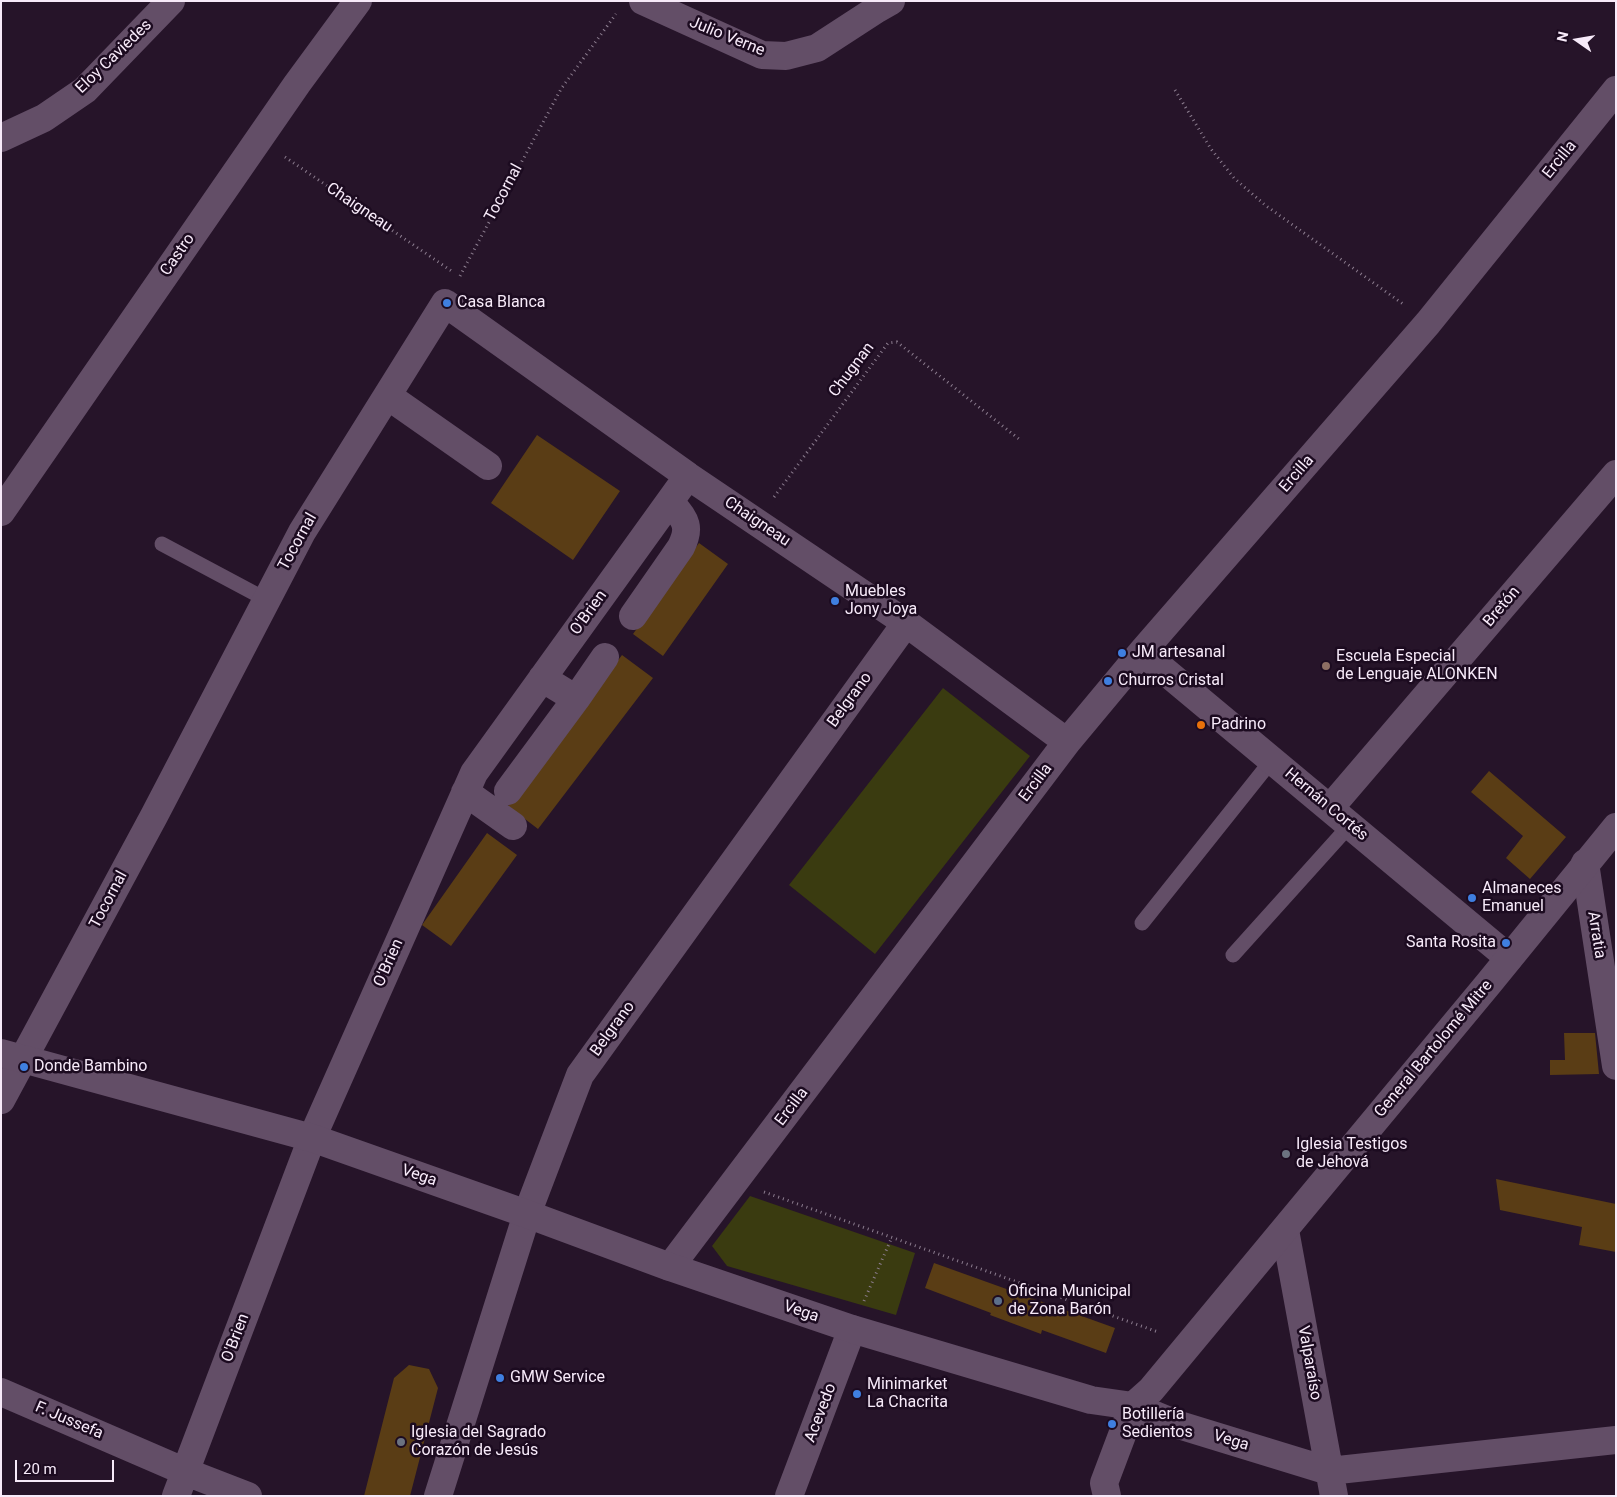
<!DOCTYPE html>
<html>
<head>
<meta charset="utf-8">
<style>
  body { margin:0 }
  #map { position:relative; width:1617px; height:1497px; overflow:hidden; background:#261429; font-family:Roboto,sans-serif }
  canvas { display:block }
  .frame { position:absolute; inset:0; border:2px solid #f7eaf9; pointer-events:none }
  .north { position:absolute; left:1552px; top:15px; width:50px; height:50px; -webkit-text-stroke:4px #1c0b20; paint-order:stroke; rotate:283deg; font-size:14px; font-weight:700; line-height:20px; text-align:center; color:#f7eaf9 }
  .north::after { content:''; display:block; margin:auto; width:18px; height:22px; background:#f7eaf9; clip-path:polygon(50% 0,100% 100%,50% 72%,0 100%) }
  .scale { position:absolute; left:15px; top:1460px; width:99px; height:22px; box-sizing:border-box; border:2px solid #f7eaf9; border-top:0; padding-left:6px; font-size:15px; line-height:18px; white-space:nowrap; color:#f7eaf9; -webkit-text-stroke:4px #1c0b20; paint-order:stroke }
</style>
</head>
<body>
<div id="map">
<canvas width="1617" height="1497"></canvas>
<div class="frame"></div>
<div class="north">N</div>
<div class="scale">20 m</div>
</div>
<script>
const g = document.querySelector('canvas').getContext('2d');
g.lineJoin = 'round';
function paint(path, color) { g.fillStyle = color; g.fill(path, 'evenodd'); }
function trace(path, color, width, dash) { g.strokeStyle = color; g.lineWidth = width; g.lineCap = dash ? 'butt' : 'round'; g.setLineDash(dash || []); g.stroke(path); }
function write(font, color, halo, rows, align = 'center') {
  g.font = font + ' Roboto,sans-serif'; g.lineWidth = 5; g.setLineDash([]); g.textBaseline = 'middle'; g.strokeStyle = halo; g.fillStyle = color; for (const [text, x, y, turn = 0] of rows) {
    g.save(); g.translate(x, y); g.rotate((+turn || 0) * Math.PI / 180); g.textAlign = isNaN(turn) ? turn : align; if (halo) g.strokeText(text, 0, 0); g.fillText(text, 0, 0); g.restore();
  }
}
paint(new Path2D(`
  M 943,688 L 1030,756 L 875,954 L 789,885 Z
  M 750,1196 L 915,1253 L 896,1315 L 727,1266 L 712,1246 Z`), '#3a3b10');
paint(new Path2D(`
  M 537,435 L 620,491 L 573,560 L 491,503 Z
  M 699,543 L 728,564 L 663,656 L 633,634 Z
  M 622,655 L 653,678 L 538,829 L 508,806 Z
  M 1489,771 L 1566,837 L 1530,879 L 1506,858 L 1523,836 L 1471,792 Z
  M 487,833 L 517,855 L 451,946 L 422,925 Z
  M 1564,1033 L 1595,1033 L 1599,1074 L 1550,1075 L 1550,1060 L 1565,1060 Z
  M 1496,1179 L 1616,1204 L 1616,1252 L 1579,1245 L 1582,1227 L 1500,1210 Z
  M 934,1263 L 1115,1328 L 1106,1353 L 1042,1330 L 1041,1334 L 990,1315 L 991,1313 L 925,1288 Z
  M 409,1365 L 429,1369 L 438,1388 L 410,1496 L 364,1496 L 394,1378 Z`), '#5a3d15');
trace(new Path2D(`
  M 1175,90 L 1211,149 L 1234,178 L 1265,205 L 1403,304
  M 285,157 L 453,272
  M 460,276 L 561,89 L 616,14
  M 774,497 L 888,343 L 897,342 L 1019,439
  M 764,1192 L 1158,1332
  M 864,1301 L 892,1237`), '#8d7e90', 3, [1, 4]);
trace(new Path2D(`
  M 162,544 L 267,600
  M 1142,923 L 1272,760
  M 1233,955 L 1350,825`), '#634e67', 15);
trace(new Path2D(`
  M 643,1 L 762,55 L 786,56 L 817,48 L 877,9 L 891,1
  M 1,138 L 44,118 L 85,90 L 171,1
  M 388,396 L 488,466
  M 1,512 L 297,84 L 358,1
  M 633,616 L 681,547 C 692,525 684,519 670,501
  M 1142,652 L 1509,958
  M 576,699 L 605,657
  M 508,791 L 576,699 L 542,678
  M 465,792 L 513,826
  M 1330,808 L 1616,474
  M 1585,863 L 1616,1066
  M 1,1100 L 154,816 L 302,532 L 445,303 L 688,476 L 906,623 L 1067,742
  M 1285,1230 L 1334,1496
  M 670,1267 L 1067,742 L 1142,652 L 1428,323 L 1616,90
  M 1,1392 L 186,1472 L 248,1496
  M 176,1496 L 312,1138 L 474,773 L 688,476
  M 438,1496 L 527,1214 L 580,1075 L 906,623
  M 789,1496 L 852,1329
  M 1107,1496 L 1104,1483 L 1133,1406 L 1179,1425 L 1329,1471 L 1616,1440`), '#634e67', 28);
trace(new Path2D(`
  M 1,1053 L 312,1138 L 527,1214 L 670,1267 L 852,1329 L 1091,1400 L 1133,1406 L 1151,1390 L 1489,983 L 1616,827`), '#634e67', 28);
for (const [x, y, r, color] of [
  [447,303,5,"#3f7fe0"],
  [835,601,5,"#3f7fe0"],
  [1122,653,5,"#3f7fe0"],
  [1326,666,5,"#8d6e63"],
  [1108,681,5,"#3f7fe0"],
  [1201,725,5,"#e8710a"],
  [1472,898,5,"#3f7fe0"],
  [1506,943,5,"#3f7fe0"],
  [24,1067,5,"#3f7fe0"],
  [1286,1154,5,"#6b7280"],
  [998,1301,5,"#5c6f8a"],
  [500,1378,5,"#3f7fe0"],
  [857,1394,5,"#3f7fe0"],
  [1112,1424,5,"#3f7fe0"],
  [401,1442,5,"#6b7280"]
]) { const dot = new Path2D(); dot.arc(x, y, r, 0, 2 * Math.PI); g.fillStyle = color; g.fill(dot); trace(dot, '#1c0b20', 2); }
write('16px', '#f7eaf9', '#1c0b20', [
  ["Julio Verne",727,37,22],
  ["Eloy Caviedes",114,57,-44],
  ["Ercilla",1560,160,-51],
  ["Tocornal",504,193,-62],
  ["Chaigneau",359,208,34],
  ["Castro",178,255,-55],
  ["Chugnan",852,370,-53],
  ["Ercilla",1297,474,-49],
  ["Chaigneau",757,522,34],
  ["Tocornal",298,542,-61],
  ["Bretón",1502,607,-50],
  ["O'Brien",589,613,-54],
  ["Belgrano",850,700,-54],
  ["Ercilla",1036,783,-53],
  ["Hernán Cortés",1326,805,40],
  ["Tocornal",109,900,-62],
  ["Arratia",1596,935,81],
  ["O'Brien",389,963,-66],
  ["Belgrano",613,1029,-54],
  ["General Bartolomé Mitre",1434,1049,-50],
  ["Ercilla",792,1107,-53],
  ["Vega",419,1176,19],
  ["Vega",801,1312,19],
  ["O'Brien",236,1338,-69],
  ["Valparaíso",1309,1363,80],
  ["Acevedo",821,1413,-69],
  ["F. Jussefa",69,1421,23],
  ["Vega",1231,1441,17]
]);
write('16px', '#f7eaf9', '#1c0b20', [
  ["Casa Blanca",457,303],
  ["Muebles",845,592],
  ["Jony Joya",845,610],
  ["JM artesanal",1132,653],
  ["Escuela Especial",1336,657],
  ["de Lenguaje ALONKEN",1336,675],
  ["Churros Cristal",1118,681],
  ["Padrino",1211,725],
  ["Almaneces",1482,889],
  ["Emanuel",1482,907],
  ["Santa Rosita",1496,943,"right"],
  ["Donde Bambino",34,1067],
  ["Iglesia Testigos",1296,1145],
  ["de Jehová",1296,1163],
  ["Oficina Municipal",1008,1292],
  ["de Zona Barón",1008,1310],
  ["GMW Service",510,1378],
  ["Minimarket",867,1385],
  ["La Chacrita",867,1403],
  ["Botillería",1122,1415],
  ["Sedientos",1122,1433],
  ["Iglesia del Sagrado",411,1433],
  ["Corazón de Jesús",411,1451]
], 'left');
</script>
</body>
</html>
